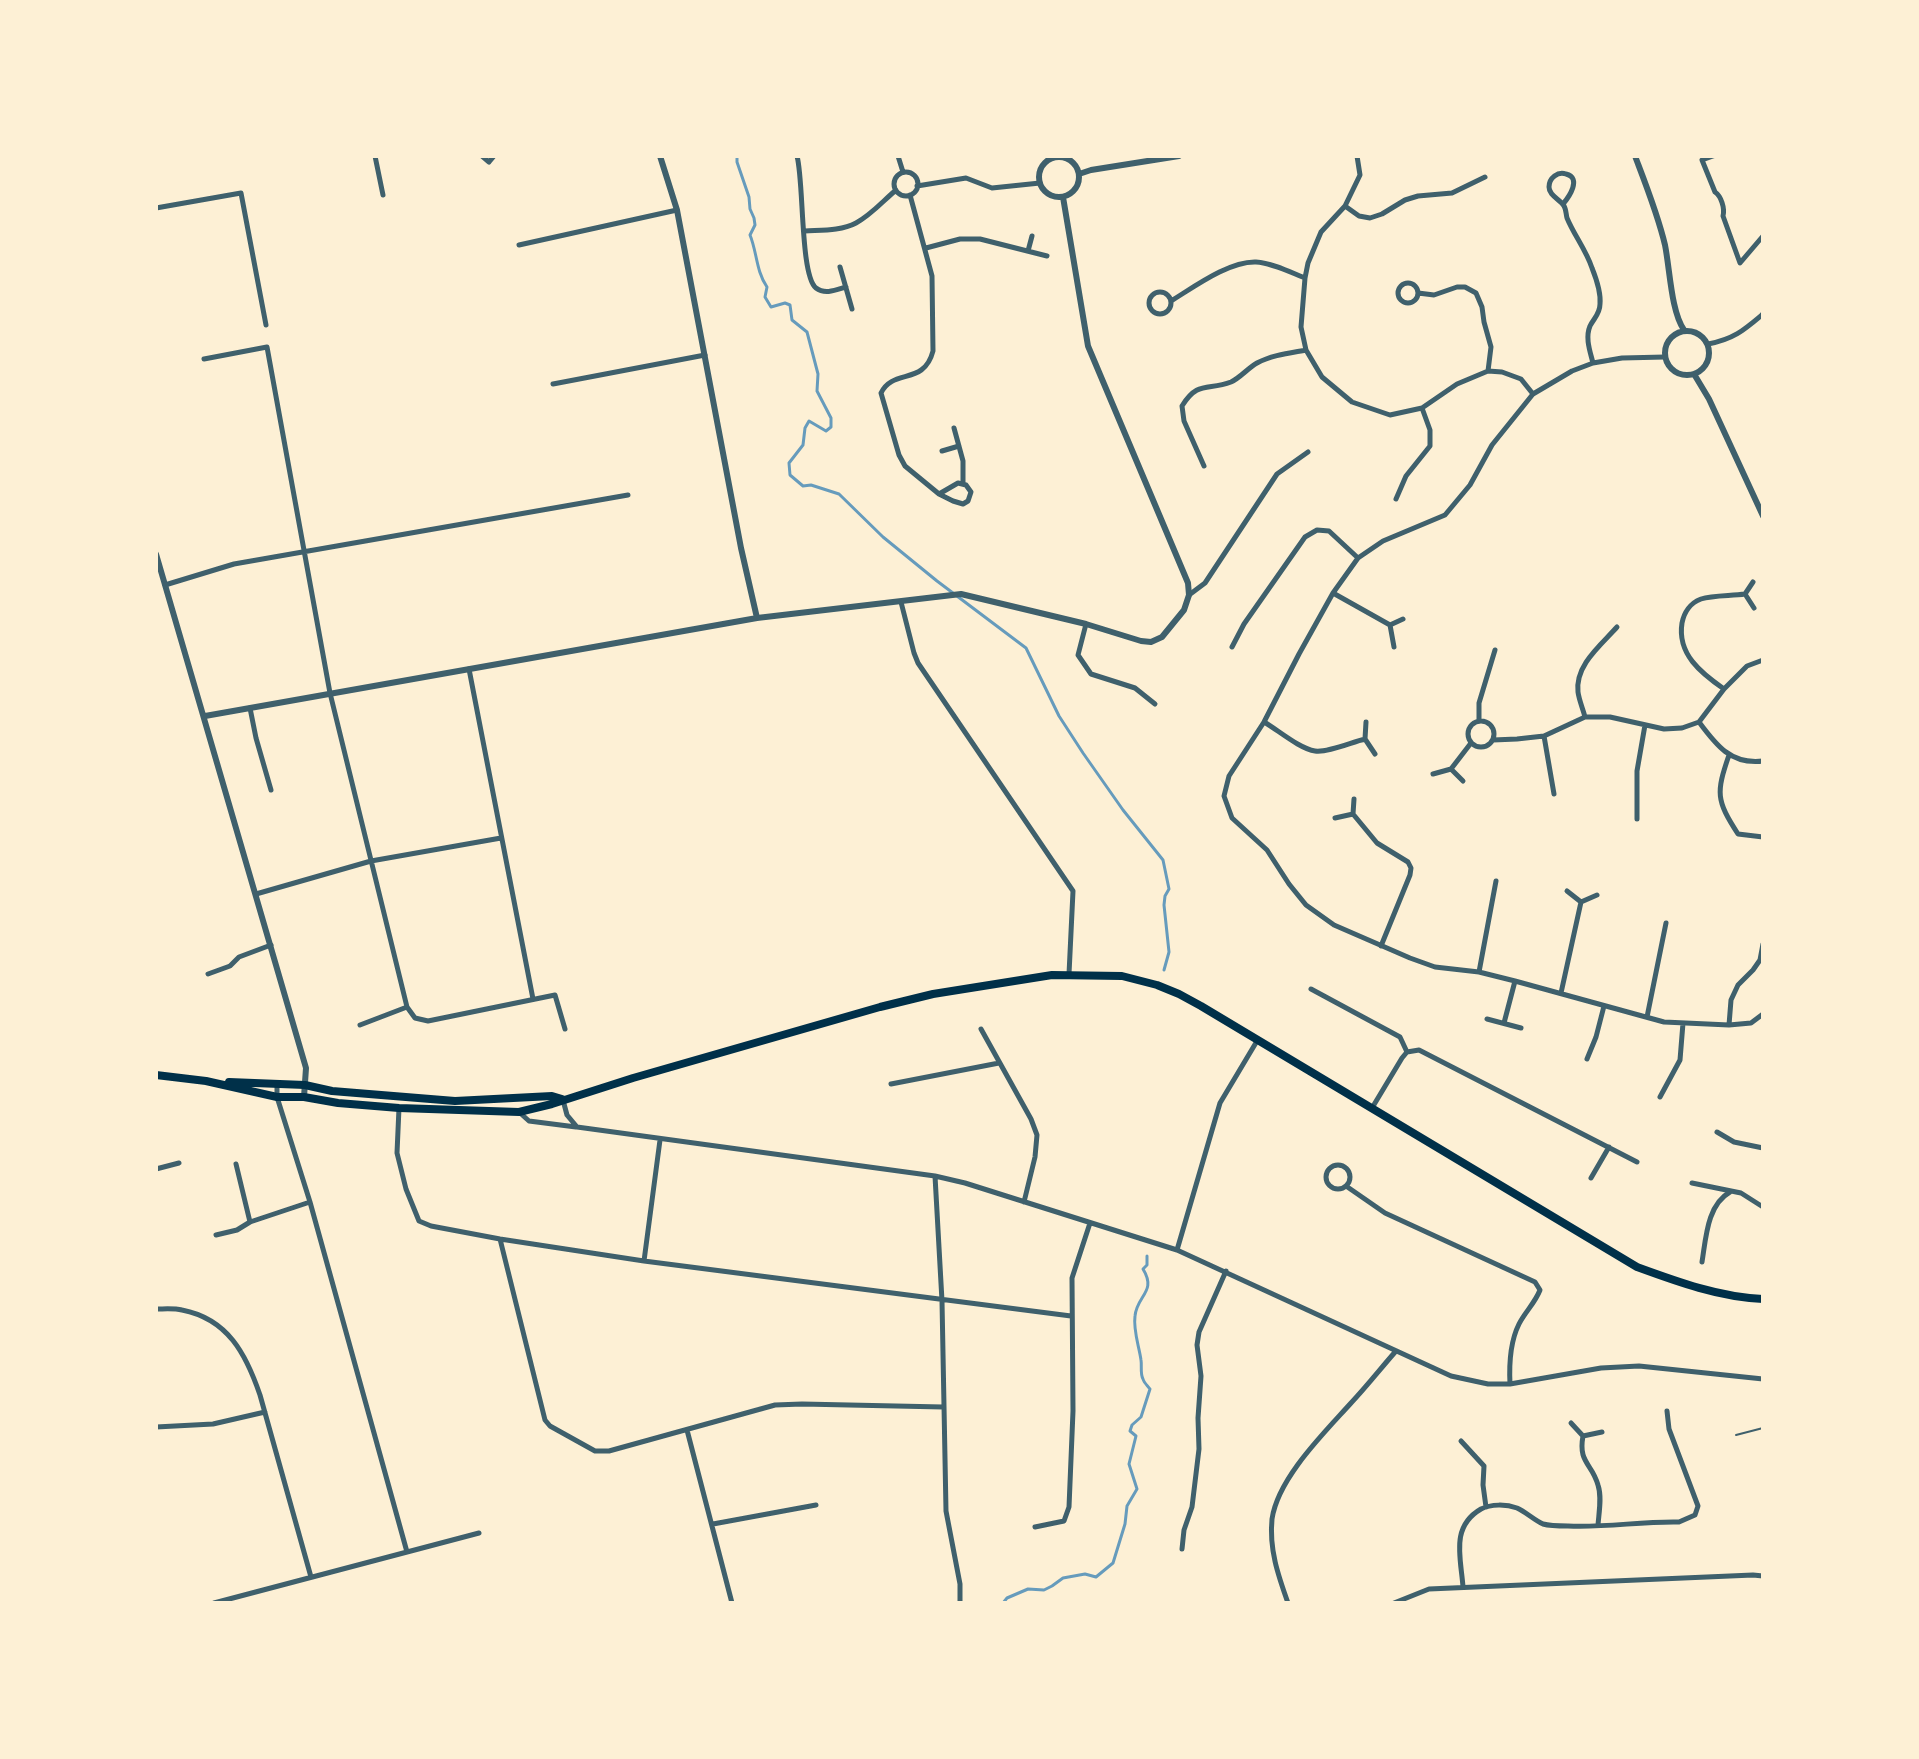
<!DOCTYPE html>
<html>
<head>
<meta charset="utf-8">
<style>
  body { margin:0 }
  #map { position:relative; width:1919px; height:1759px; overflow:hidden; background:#fdf0d5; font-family:Karla,sans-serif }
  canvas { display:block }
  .frame { position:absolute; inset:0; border:158px solid #fdf0d5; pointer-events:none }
</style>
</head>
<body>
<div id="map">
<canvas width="1919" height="1759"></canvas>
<div class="frame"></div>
</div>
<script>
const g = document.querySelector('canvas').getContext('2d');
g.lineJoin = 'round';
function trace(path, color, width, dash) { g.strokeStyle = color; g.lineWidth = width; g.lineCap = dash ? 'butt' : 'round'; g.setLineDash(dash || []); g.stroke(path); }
trace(new Path2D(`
  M 737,156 L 737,162 L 749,197 L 750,209 L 754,218 L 755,225 L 750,235 C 757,252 756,271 767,287 L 765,297 L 771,307 L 785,303 L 790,305 L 792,320 L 807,332 L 818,374 L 817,391 L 831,418 L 831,427 L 826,431 L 809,421 L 805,428 L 803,445 L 789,463 L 790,475 L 803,486 L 811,485 L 839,494 L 883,537 L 937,581 L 1026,648 L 1059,716 L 1083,753 L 1123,810 L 1163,860 L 1169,889 L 1165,896 L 1164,905 L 1169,952 L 1164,970
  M 1003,1603 L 1007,1598 L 1028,1589 L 1044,1590 L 1052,1586 L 1063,1578 L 1085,1574 L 1096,1577 L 1113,1563 L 1125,1524 L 1127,1506 L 1137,1489 L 1129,1464 L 1136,1436 L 1130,1431 L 1132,1425 L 1141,1417 L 1150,1389 C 1148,1386 1144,1383 1143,1379 C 1140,1374 1142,1366 1141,1360 C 1139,1346 1133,1330 1135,1316 C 1137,1295 1157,1292 1143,1269 L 1147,1265 L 1147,1256`), '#669bbc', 3);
trace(new Path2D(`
  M 1736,1435 L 1763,1428`), '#3f606c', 2);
trace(new Path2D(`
  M 375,156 L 383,195
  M 482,156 L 489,162 L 494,156
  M 797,156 C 804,181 800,275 816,288 C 825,295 836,290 846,287
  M 898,156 L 903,172
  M 1357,156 L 1360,175 L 1345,206 L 1321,232 L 1308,263 L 1305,278 L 1301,327 L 1306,350 L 1322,377 L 1352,402 L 1390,415 L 1422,408 L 1457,384 L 1488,371 L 1502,372 L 1521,379 L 1533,394
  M 1713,156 L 1702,160 L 1715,192 C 1721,196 1725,208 1723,216 L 1740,263 L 1763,236
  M894 184a12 12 0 1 1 24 0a12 12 0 1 1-24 0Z
  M 917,186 L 966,178 L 992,188 L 1040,183
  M 910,195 L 932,276 L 933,351 C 924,386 893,368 881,393 L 899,455 L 905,466 L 939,494 L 958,483 L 966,485 L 971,492 L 968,501 L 963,504 L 953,501 L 939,494
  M 1563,204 C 1569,197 1582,178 1566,174 C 1558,171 1549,178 1549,187 C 1549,196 1560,199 1564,206 C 1566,209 1566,214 1567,218 C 1574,235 1586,250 1592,268 C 1596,278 1601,294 1600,304 C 1600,314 1594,318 1590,326 C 1585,338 1590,351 1593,363
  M 1345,206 L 1359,216 L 1370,218 L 1382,214 L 1405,200 L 1418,196 L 1452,193 L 1485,177
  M 156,208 L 241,193 L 266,325
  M 805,231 C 822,230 841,231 856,223 C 871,215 883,201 896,190
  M 519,245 L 677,210
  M 926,248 L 960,239 L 980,239 L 1047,256
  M 1028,251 L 1032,236
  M 840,267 L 852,309
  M1398 293a10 10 0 1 1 20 0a10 10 0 1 1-20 0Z
  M1149 303a11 11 0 1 1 22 0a11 11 0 1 1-22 0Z
  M 1418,293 L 1434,295 L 1457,287 L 1465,287 L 1476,293 L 1482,307 L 1484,322 L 1491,347 L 1488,371
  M 1171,301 C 1194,287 1229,261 1256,262 C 1272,263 1290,272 1305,278
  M 1708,344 C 1734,339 1744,330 1763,314
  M 1665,357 L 1622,358 L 1593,363 L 1572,371 L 1533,394 L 1492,445 L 1470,485 L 1445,515 L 1383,541 L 1358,558 L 1333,593 L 1299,654 L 1264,722 L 1229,776 L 1224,796 L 1232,818 L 1267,850 L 1289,884 L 1306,905 L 1334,925 L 1410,958 L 1435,967 L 1479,972 L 1515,981 L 1664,1022 L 1729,1025 L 1751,1023 L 1763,1014
  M 204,359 L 267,347 L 330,693 L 407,1007 L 415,1018 L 428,1021 L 555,995 L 565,1029
  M 553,384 L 705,355
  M 954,428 L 963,461 L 963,483
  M 942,451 L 959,446
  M 1204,466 L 1184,421 L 1182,406 C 1198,380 1208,391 1231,382 C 1240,378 1248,368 1257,363 C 1272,355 1290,353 1306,350
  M 1396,499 L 1406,476 L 1430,446 L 1430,430 L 1422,408
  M 1753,582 L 1745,594 L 1754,608
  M 165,585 L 234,564 L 628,495
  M 1333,593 L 1390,625 L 1394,647
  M 1189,595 L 1205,583 L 1277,474 L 1308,452
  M 901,602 L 914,653 L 918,663 L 1073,891 L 1069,974
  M 1086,624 L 1078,655 L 1091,674 L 1135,688 L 1155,704
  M 1390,625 L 1403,619
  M 1232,647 L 1244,624 L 1305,537 L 1317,530 L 1329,531 L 1358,558
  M 469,669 L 533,999
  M 1724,689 C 1701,673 1677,654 1682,623 C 1684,613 1690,603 1701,599 C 1713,595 1731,596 1745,594
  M 250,708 L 256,738 L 271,790
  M 1585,717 C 1583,709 1579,700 1578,692 C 1575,665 1601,645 1617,627
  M 1479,721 L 1479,703 L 1495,650
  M1468 734a13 13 0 1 1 26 0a13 13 0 1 1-26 0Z
  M 1264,722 C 1278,730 1300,749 1315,751 C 1327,753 1352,742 1365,739
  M 1366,722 L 1365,739 L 1375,754
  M 1699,722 C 1716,745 1731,765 1763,761
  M 1544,736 L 1554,794
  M 1493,740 L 1517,739 L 1544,736 L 1585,717 L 1610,717 L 1664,729 L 1682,728 L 1699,722 L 1724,689 L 1747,666 L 1763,660
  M 1729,755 C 1716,793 1716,800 1738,834 L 1763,837
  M 1451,769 L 1463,781
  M 1433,774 L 1451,769 L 1471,743
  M 1353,814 L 1377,843 L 1408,862 L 1411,868 L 1410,875 L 1381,946
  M 1335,818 L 1353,814 L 1354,799
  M 1637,819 L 1637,771 L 1645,725
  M 1567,891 L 1581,902 L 1597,895
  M 256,894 L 371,861 L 501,838
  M 1479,972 L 1496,881
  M 208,974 L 230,966 L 239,957 L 271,945
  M 1311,989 L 1400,1037 L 1407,1052
  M 1561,993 L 1581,902
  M 1647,1017 L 1666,923
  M 1487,1019 L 1521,1028
  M 1504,1023 L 1515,981
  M 360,1025 L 407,1007
  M 1729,1025 L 1731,1000 L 1738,985 L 1753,970 L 1760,960 L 1763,944
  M 981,1029 L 1031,1119 L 1037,1135 L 1035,1157 L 1024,1202
  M 1587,1059 L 1596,1037 L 1604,1006
  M 277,1084 L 277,1097 L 310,1202 L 407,1552
  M 891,1084 L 999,1063
  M 1660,1097 L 1680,1060 L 1683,1023
  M 563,1100 L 567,1115 L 577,1127 L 935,1176 L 965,1183 L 1177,1250 L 1451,1376 L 1488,1384 L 1510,1384 L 1601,1368 L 1639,1366 L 1763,1379
  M 399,1108 L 397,1153 L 406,1189 L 419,1221 L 431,1226 L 500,1239 L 644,1261 L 1071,1316
  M 1372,1108 L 1402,1058 L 1407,1052 L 1419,1050 L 1637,1162
  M 519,1112 L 529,1121 L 576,1127
  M 1717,1132 L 1734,1142 L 1763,1148
  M 236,1164 L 250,1222 L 310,1202
  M1326 1177a12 12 0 1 1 24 0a12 12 0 1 1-24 0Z
  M 156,1169 L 179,1163
  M 935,1176 L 942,1301 L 946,1511 L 960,1584 L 960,1603
  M 1591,1178 L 1609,1147
  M 1692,1183 L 1741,1193 L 1763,1207
  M 1346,1186 L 1385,1213 L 1535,1282 L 1540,1290 C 1535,1303 1525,1312 1519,1324 C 1510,1342 1509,1364 1510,1384
  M 216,1235 L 237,1230 L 250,1222
  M 500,1239 L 545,1420 L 550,1426 L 595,1451 L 609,1451 L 775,1405 L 802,1404 L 943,1407
  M 1177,1250 L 1220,1103 L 1257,1041
  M 644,1261 L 660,1140
  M 1702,1262 C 1706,1238 1707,1205 1730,1192
  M 156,1309 C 164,1309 174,1308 182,1310 C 228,1319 246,1354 260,1395 L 311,1577
  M 1571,1423 L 1583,1436 C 1578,1463 1592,1463 1598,1485 C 1602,1497 1599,1512 1598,1525
  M 156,1427 L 213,1424 L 265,1412
  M 687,1430 L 732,1603
  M 1583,1436 L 1602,1432
  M 1461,1441 L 1484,1466 L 1483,1485 L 1486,1507
  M 713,1524 L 816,1505
  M 1035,1527 L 1064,1521 L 1069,1507 L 1073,1411 L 1072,1278 L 1090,1223
  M 1182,1549 L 1184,1530 L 1192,1507 L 1199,1449 L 1198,1418 L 1201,1376 L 1197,1345 L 1199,1332 L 1226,1271
  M 1463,1587 C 1461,1558 1450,1527 1481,1509 C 1491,1504 1506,1504 1517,1508 C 1526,1512 1534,1520 1543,1524 C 1550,1526 1561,1526 1568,1526 C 1605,1528 1642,1521 1679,1522 L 1695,1515 L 1698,1506 L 1669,1429 L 1667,1411
  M 214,1603 L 479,1533
  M 1288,1603 C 1278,1575 1269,1549 1272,1519 C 1278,1478 1324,1433 1351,1403 C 1367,1386 1381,1368 1396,1351
  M 1394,1603 L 1429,1589 L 1753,1575 L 1763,1576`), '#3f606c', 5);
trace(new Path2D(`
  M 660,156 L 677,210 L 741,548 L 757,618
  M 1635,156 C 1646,185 1658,215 1665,245 C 1670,270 1671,311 1684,330
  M1039 177a20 20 0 1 1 40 0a20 20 0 1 1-40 0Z
  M 1079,174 L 1091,170 L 1179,156
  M1665 353a22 22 0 1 1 44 0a22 22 0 1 1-44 0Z
  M 1694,374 L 1709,399 L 1763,516
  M 156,554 L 306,1068 L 304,1097
  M 205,716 L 757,618 L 961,594 L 1086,624 L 1141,641 L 1151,642 L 1162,637 L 1184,610 L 1189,595 L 1188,583 L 1088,346 L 1063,197`), '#3f606c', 6);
trace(new Path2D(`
  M 156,1075 L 206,1081 L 277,1097 L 304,1097 L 338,1103 L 399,1108 L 519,1112 L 552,1104 L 633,1078 L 880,1007 L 933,994 L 1052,975 L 1122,976 L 1157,985 L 1179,994 L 1201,1006 L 1637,1267 C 1678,1282 1719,1297 1763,1299
  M 229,1082 L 305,1085 L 332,1091 L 455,1101 L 552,1096 L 562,1099`), '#003049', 8);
</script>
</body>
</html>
